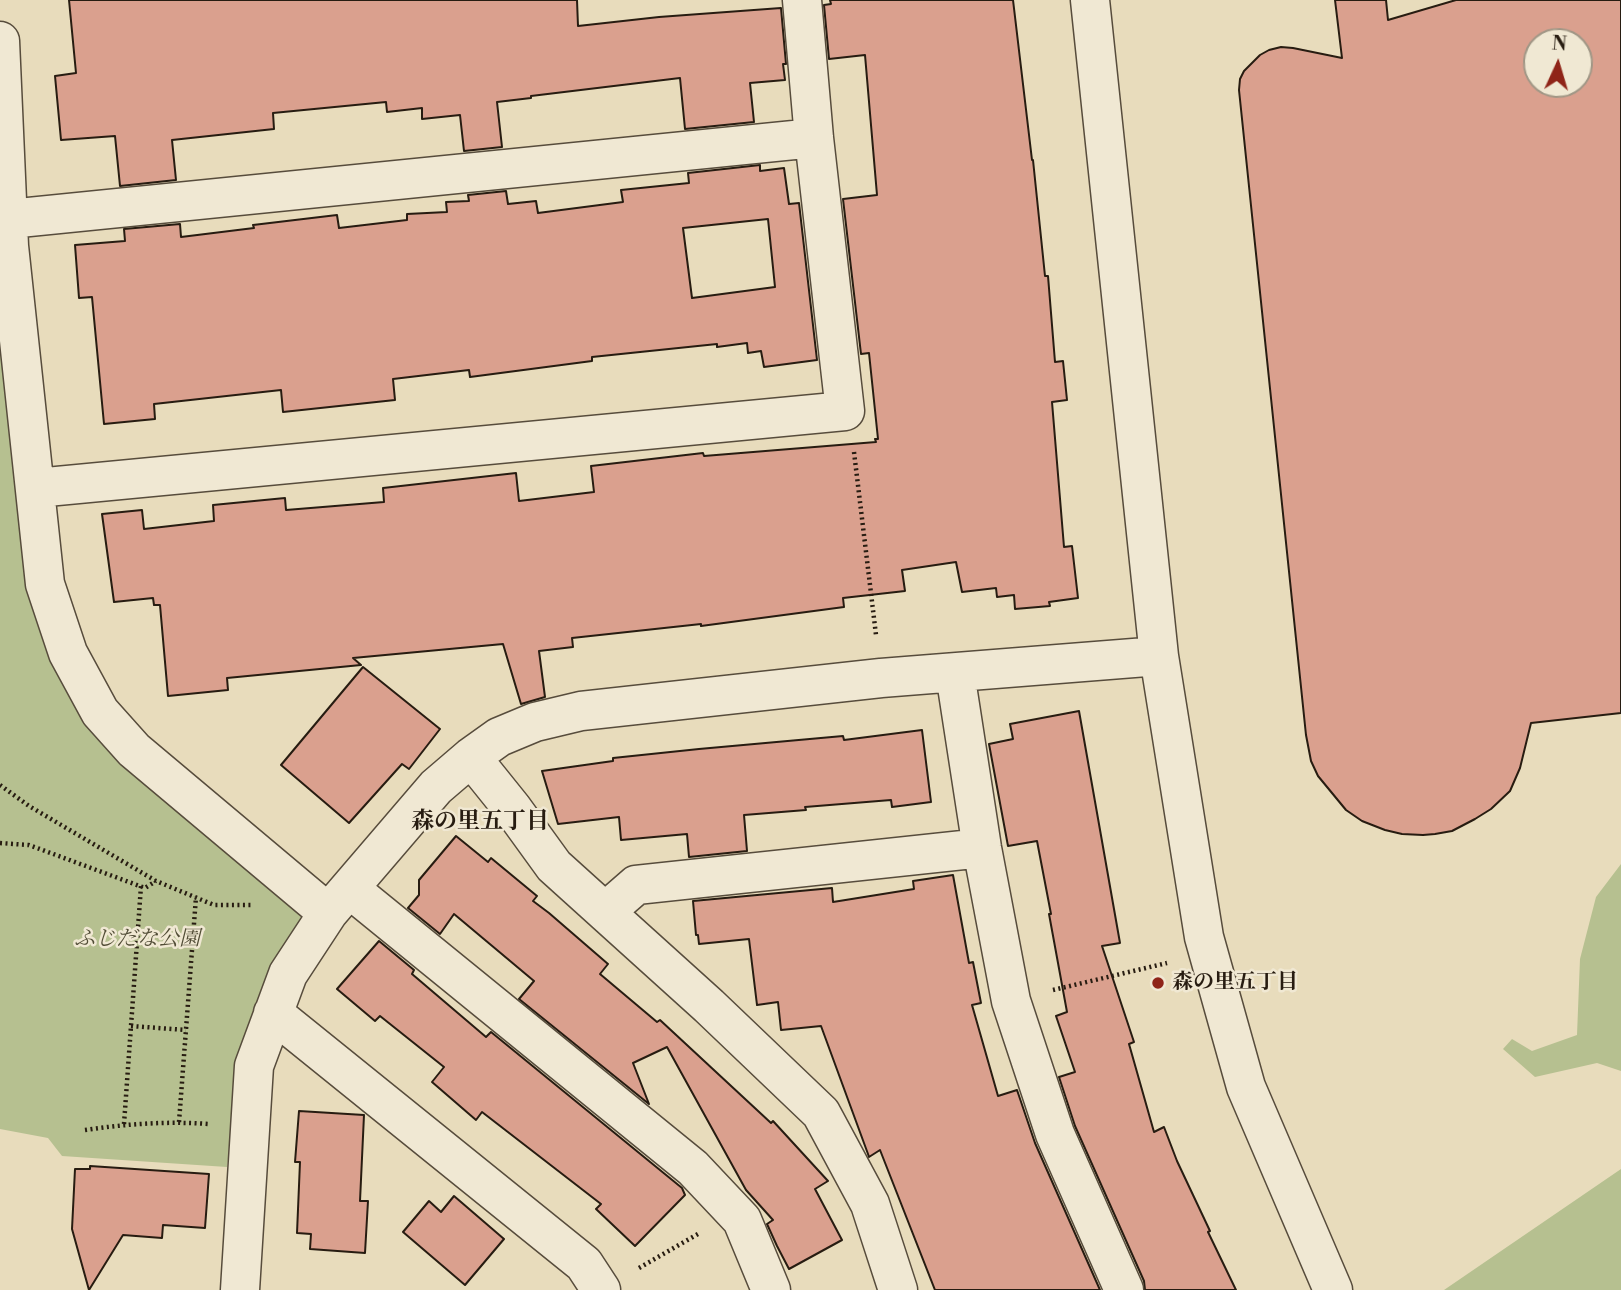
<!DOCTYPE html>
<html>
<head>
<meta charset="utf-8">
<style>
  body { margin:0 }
  #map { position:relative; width:1621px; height:1290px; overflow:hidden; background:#e8dcbc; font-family:"Libre Bodoni",serif }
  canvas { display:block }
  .north { position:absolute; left:1523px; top:28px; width:70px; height:70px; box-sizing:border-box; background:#f0e8d3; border:2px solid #a09685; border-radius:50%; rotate:4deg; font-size:19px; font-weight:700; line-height:28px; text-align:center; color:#271c11 }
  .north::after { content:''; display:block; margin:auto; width:24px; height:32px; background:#8f2418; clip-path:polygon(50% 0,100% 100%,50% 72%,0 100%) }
</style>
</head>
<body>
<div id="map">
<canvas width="1621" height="1290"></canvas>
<div class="north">N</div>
</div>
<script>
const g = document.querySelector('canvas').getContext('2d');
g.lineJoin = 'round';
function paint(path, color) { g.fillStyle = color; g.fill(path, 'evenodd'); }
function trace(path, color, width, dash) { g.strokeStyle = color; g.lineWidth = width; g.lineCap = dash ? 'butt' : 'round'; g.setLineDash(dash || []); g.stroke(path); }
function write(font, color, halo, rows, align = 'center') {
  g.font = font + ' "Libre Bodoni","Noto Serif JP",serif'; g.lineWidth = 5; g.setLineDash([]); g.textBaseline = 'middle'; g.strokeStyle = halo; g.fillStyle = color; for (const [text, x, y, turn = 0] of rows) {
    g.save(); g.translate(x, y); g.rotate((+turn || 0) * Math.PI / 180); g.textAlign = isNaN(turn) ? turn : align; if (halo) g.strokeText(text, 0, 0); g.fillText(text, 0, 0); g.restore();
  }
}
paint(new Path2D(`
  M 0,254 L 45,621 L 259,866 L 305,922 L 242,1047 L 227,1167 L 62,1156 L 48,1138 L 0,1129 Z
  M 1621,864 L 1621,1071 L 1597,1063 L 1535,1077 L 1503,1049 L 1512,1039 L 1532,1051 L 1577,1035 L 1580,959 L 1596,897 Z
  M 1621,1169 L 1621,1290 L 1444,1290 Z`), '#b6c090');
const building = new Path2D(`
  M 69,0 L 577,0 L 578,26 L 659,17 L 781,8 L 786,64 L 783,64 L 785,80 L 750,83 L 754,122 L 685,129 L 680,78 L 531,96 L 531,98 L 497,102 L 502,147 L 464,151 L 460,115 L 422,119 L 422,108 L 387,112 L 386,102 L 273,113 L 274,129 L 172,140 L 176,180 L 120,186 L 115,136 L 61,140 L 55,76 L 76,73 Z
  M 830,0 L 1013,0 L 1032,160 L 1033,160 L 1045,276 L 1048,276 L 1055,362 L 1063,361 L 1067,400 L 1052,402 L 1064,547 L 1072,546 L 1078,598 L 1049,602 L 1050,606 L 1015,609 L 1014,595 L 997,597 L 996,588 L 962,592 L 956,562 L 902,570 L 905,591 L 843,598 L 844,607 L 701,626 L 701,624 L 572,638 L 573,647 L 539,651 L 545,697 L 521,704 L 503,644 L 353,658 L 361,665 L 227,678 L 228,690 L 168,696 L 160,605 L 154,605 L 153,598 L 114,602 L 102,514 L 142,510 L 144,529 L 214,521 L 213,505 L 285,498 L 286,510 L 384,502 L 383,488 L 516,473 L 519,501 L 594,492 L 591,466 L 703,453 L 704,456 L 876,442 L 875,439 L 878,439 L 869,353 L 861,354 L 843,199 L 877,195 L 865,55 L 829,59 L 824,5 L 831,4 Z
  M 1335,0 L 1386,0 L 1388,20 L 1456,0 L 1621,0 L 1621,713 L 1531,723 L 1520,768 L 1510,791 L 1491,809 L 1475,819 L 1452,831 L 1435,834 L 1423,835 L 1402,834 L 1385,830 L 1362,821 L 1346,810 L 1318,776 L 1311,761 L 1306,735 L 1239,90 L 1240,79 L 1244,71 L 1260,55 L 1269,50 L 1281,47 L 1293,48 L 1342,58 ZM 1537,42 L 1579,42 L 1579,84 L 1537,84 Z
  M 760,165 L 760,171 L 784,168 L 789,204 L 799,203 L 817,360 L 764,367 L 761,351 L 748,353 L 747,343 L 717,347 L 717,344 L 592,357 L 592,361 L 470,377 L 469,370 L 393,379 L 395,400 L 283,412 L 281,390 L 154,404 L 155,419 L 104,424 L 92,297 L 79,298 L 75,245 L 125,241 L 124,229 L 180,224 L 181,237 L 254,228 L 253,225 L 337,215 L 339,228 L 407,220 L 407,214 L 447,212 L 446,202 L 469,201 L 468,195 L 506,191 L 508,204 L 536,201 L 538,213 L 623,202 L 621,190 L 689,183 L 688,173 ZM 768,219 L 775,287 L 692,298 L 683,228 Z
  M 363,667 L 440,729 L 409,769 L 402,764 L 349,823 L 281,765 Z
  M 1079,711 L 1120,943 L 1102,946 L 1134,1042 L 1129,1044 L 1154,1132 L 1164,1127 L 1177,1161 L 1210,1231 L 1208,1232 L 1236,1290 L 1145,1290 L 1144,1281 L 1075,1126 L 1059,1077 L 1075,1072 L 1056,1016 L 1067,1012 L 1049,914 L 1051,914 L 1037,841 L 1008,846 L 989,744 L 1013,739 L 1010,724 Z
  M 922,730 L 931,802 L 892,807 L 891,800 L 805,807 L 806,810 L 744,815 L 747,851 L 689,857 L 687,834 L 621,840 L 619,817 L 558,824 L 542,771 L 613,761 L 613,758 L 699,749 L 843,736 L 844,740 Z
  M 456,836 L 488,862 L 491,858 L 537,896 L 533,901 L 549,913 L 608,964 L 600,974 L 657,1022 L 660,1020 L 771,1123 L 773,1121 L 828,1181 L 815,1189 L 842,1240 L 789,1269 L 777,1246 L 767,1224 L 773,1220 L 746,1190 L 667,1047 L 633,1063 L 649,1104 L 519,999 L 534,981 L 454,914 L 440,934 L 408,908 L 419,895 L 419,880 Z
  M 953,875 L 969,963 L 973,962 L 981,1003 L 972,1005 L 998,1096 L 1017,1090 L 1035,1143 L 1100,1290 L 935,1290 L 880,1150 L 869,1157 L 868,1154 L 821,1026 L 781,1030 L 778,1002 L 757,1005 L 749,939 L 699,944 L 698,935 L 696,935 L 693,901 L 832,888 L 833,902 L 914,889 L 913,881 Z
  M 379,941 L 414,970 L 412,974 L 486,1037 L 491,1032 L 682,1188 L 685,1195 L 635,1246 L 596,1209 L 601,1204 L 482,1112 L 476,1120 L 432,1082 L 444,1067 L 380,1016 L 375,1021 L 337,989 Z
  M 299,1111 L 364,1115 L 360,1201 L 368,1201 L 365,1253 L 310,1249 L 311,1234 L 297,1233 L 300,1162 L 295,1162 Z
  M 90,1166 L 209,1174 L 205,1228 L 163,1225 L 162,1238 L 123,1235 L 89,1290 L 72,1229 L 75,1169 L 90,1169 Z
  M 454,1196 L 504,1239 L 465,1285 L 403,1232 L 429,1201 L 441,1212 Z`);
paint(building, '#daa08e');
trace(building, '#271c11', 2);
const minor = new Path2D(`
  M 1090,0 L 1159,656 L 1204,937 L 1246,1087 L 1333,1290
  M 0,41 L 9,246 L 45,584 L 68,653 L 100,712 L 134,750 L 328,913 L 436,787 L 471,757 L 499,737 L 535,722 L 581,711 L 881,678 L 1159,656
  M 9,219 L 814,138
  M 36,488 L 845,411 L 814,138 L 802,0
  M 955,673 L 982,848 L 1011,1001 L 1055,1134 L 1124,1290
  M 471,757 L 512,808 L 554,866 L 709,1006 L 821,1113 L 870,1204 L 898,1290
  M 350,889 L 693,1168 L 742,1220 L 771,1290
  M 605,912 L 636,885 L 982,848
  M 273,1013 L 584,1264 L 601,1290
  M 240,1290 L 254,1066 L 288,974 L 328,913`);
trace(minor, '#574c3c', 41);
trace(new Path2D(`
  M 854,452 L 876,635
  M 0,785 L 29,806 L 156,881 L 214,905 L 251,905
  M 0,843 L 29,845 L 145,888 L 156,881
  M 1053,990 L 1167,963
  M 131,1026 L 186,1030
  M 179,1122 L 196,897
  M 124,1124 L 141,886
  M 85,1130 C 126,1124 166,1121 208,1124
  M 639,1268 L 698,1234`), '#271c11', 4.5, [2, 3.5]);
trace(minor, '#f0e8d3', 38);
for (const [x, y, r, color] of [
  [1158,983,7,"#8f2418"]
]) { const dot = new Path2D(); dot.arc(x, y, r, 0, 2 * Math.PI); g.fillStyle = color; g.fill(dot); trace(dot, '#f0e8d3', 2.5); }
write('italic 21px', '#524d37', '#f0e8d3', [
  ["ふじだな公園",137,940]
]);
write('bold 21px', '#271c11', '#f0e8d3', [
  ["森の里五丁目",1172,983]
], 'left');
write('bold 23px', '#271c11', '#f0e8d3', [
  ["森の里五丁目",480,822]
]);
</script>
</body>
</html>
